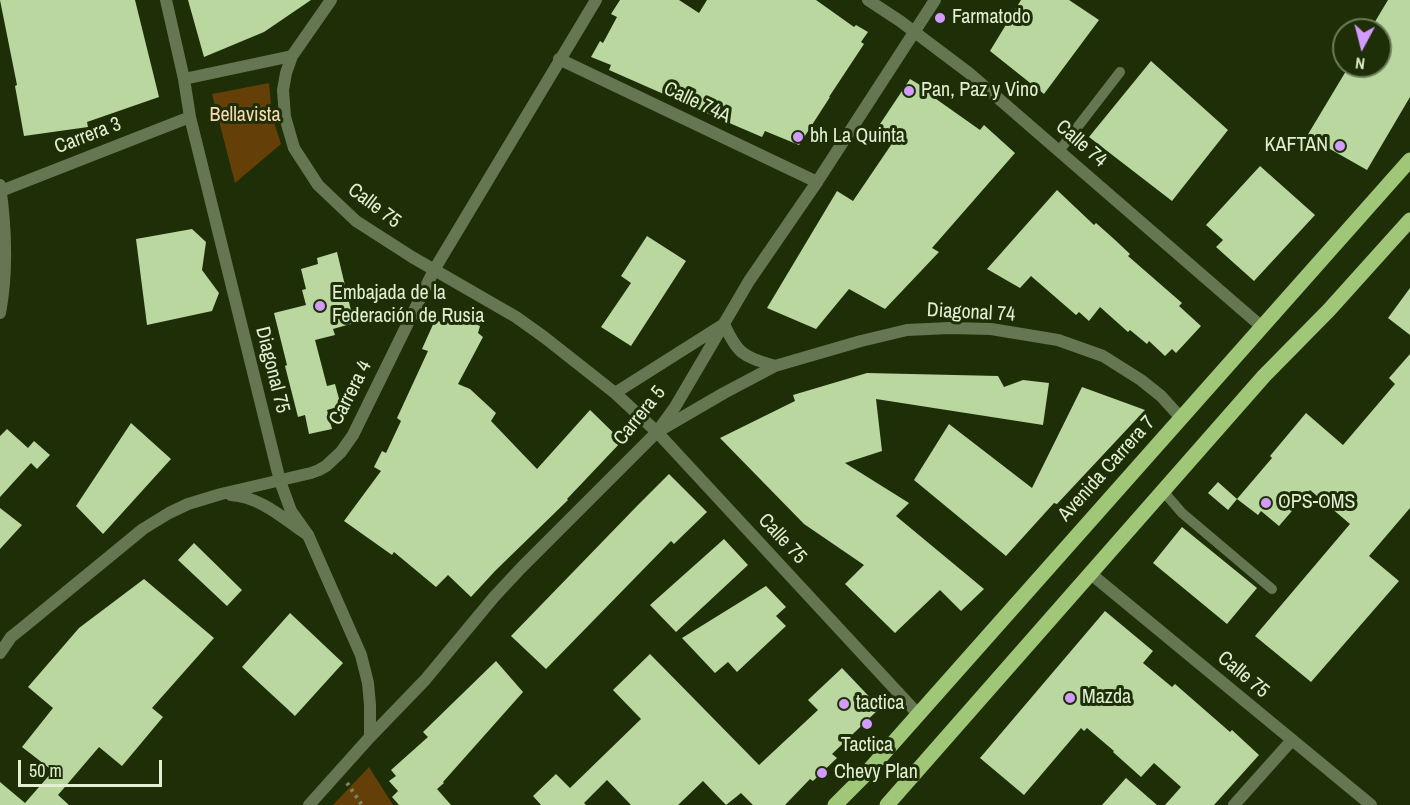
<!DOCTYPE html>
<html>
<head>
<meta charset="utf-8">
<style>
  body { margin:0 }
  #map { position:relative; width:1410px; height:805px; overflow:hidden; background:#1e2f07; font-family:"Archivo Narrow",sans-serif }
  canvas { display:block }
  .north { position:absolute; left:1332px; top:18px; width:60px; height:60px; box-sizing:border-box; background:#1e2f07; border:2px solid #6c7c59; border-radius:50%; rotate:187deg; font-size:16px; font-weight:700; line-height:24px; text-align:center; color:#e1efd3 }
  .north::after { content:''; display:block; margin:auto; width:21px; height:27px; background:#d39cfc; clip-path:polygon(50% 0,100% 100%,50% 72%,0 100%) }
  .scale { position:absolute; left:18px; top:760px; width:144px; height:27px; box-sizing:border-box; border:3px solid #e1efd3; border-top:0; padding-left:8px; font-size:18px; line-height:21px; white-space:nowrap; color:#e1efd3; -webkit-text-stroke:4px #1e2f07; paint-order:stroke }
</style>
</head>
<body>
<div id="map">
<canvas width="1410" height="805"></canvas>
<div class="north">N</div>
<div class="scale">50 m</div>
</div>
<script>
const g = document.querySelector('canvas').getContext('2d');
g.lineJoin = 'round';
function paint(path, color) { g.fillStyle = color; g.fill(path, 'evenodd'); }
function trace(path, color, width, dash) { g.strokeStyle = color; g.lineWidth = width; g.lineCap = dash ? 'butt' : 'round'; g.setLineDash(dash || []); g.stroke(path); }
function write(font, color, halo, rows, align = 'center') {
  g.font = font + ' "Archivo Narrow",sans-serif'; g.lineWidth = 6; g.setLineDash([]); g.textBaseline = 'middle'; g.strokeStyle = halo; g.fillStyle = color; for (const [text, x, y, turn = 0] of rows) {
    g.save(); g.translate(x, y); g.rotate((+turn || 0) * Math.PI / 180); g.textAlign = isNaN(turn) ? turn : align; if (halo) g.strokeText(text, 0, 0); g.fillText(text, 0, 0); g.restore();
  }
}
paint(new Path2D(`
  M 269,83 L 272,116 L 281,144 L 235,183 L 212,94 Z
  M 369,767 L 393,805 L 333,805 Z`), '#653f08');
paint(new Path2D(`
  M 0,0 L 135,0 L 159,97 L 87,122 L 88,127 L 24,136 L 15,86 L 17,85 Z
  M 188,0 L 311,0 L 264,32 L 204,57 Z
  M 620,0 L 679,0 L 699,13 L 707,0 L 816,0 L 854,27 L 856,25 L 868,32 L 861,42 L 864,44 L 829,97 L 830,97 L 799,145 L 765,131 L 762,137 L 734,125 L 609,70 L 611,65 L 591,57 L 600,41 L 603,43 L 617,17 L 611,14 Z
  M 1021,0 L 1069,0 L 1099,20 L 1044,94 L 990,51 Z
  M 1388,0 L 1410,0 L 1410,97 L 1367,170 L 1307,136 L 1349,66 L 1380,66 L 1380,30 L 1370,30 Z
  M 1151,61 L 1228,130 L 1172,201 L 1089,137 Z
  M 910,79 L 930,91 L 929,94 L 980,130 L 984,125 L 1015,153 L 932,248 L 939,252 L 885,309 L 849,289 L 816,329 L 767,308 L 837,191 L 853,201 L 891,145 L 874,133 Z
  M 1260,166 L 1315,215 L 1254,281 L 1216,247 L 1223,240 L 1206,225 Z
  M 1057,190 L 1094,225 L 1096,223 L 1114,239 L 1130,254 L 1128,256 L 1182,303 L 1179,306 L 1201,326 L 1176,353 L 1172,349 L 1165,356 L 1149,341 L 1147,344 L 1130,330 L 1128,332 L 1100,307 L 1089,321 L 1079,312 L 1076,315 L 1031,276 L 1020,288 L 987,269 Z
  M 192,229 L 206,242 L 202,270 L 219,293 L 212,311 L 147,325 L 136,239 Z
  M 647,236 L 686,261 L 631,346 L 601,327 L 631,283 L 621,276 Z
  M 337,252 L 354,323 L 333,329 L 335,335 L 315,340 L 327,386 L 335,384 L 341,406 L 327,410 L 332,429 L 309,434 L 305,415 L 298,417 L 285,366 L 287,365 L 274,313 L 306,305 L 302,290 L 306,289 L 301,269 L 318,264 L 317,258 Z
  M 1410,288 L 1410,335 L 1388,318 Z
  M 446,312 L 480,326 L 478,333 L 483,337 L 458,384 L 470,389 L 496,413 L 491,421 L 537,469 L 590,410 L 622,441 L 567,499 L 568,500 L 495,571 L 471,597 L 448,575 L 436,587 L 394,552 L 392,555 L 344,521 L 381,471 L 374,467 L 382,451 L 386,453 L 401,421 L 397,418 L 428,351 L 422,349 L 435,320 L 441,322 Z
  M 1410,354 L 1410,508 L 1369,556 L 1399,581 L 1311,682 L 1255,636 L 1350,524 L 1310,490 L 1279,526 L 1261,511 L 1258,515 L 1237,499 L 1272,458 L 1270,456 L 1306,413 L 1343,445 L 1395,384 L 1389,378 Z
  M 867,373 L 998,376 L 1004,387 L 1023,380 L 1049,383 L 1043,425 L 876,399 L 882,451 L 845,463 L 909,503 L 896,516 L 984,589 L 961,611 L 940,590 L 895,633 L 845,584 L 864,565 L 804,524 L 720,438 L 795,401 L 793,395 Z
  M 1082,387 L 1145,410 L 1057,504 L 1054,503 L 1006,556 L 914,480 L 949,424 L 1032,488 Z
  M 131,423 L 171,459 L 103,534 L 76,506 Z
  M 7,429 L 28,448 L 34,441 L 50,455 L 37,469 L 31,463 L 0,497 L 0,436 Z
  M 669,474 L 707,512 L 674,544 L 671,541 L 546,669 L 511,636 L 637,506 Z
  M 1218,482 L 1237,499 L 1228,510 L 1208,493 Z
  M 0,508 L 22,525 L 0,549 Z
  M 1182,527 L 1257,588 L 1227,624 L 1153,563 Z
  M 724,539 L 748,565 L 676,632 L 650,605 Z
  M 194,543 L 242,590 L 227,606 L 178,560 Z
  M 144,579 L 214,638 L 152,708 L 163,717 L 122,766 L 99,747 L 58,795 L 69,805 L 0,805 L 0,782 L 25,803 L 53,771 L 22,747 L 53,708 L 28,687 L 79,628 Z
  M 766,586 L 786,607 L 776,616 L 786,626 L 737,672 L 728,662 L 715,673 L 682,638 Z
  M 1105,611 L 1153,651 L 1143,663 L 1172,687 L 1175,684 L 1230,732 L 1232,730 L 1259,755 L 1214,805 L 1165,805 L 1181,787 L 1154,763 L 1141,777 L 1113,752 L 1114,751 L 1087,728 L 1084,731 L 1081,728 L 1024,795 L 980,758 Z
  M 290,613 L 343,663 L 295,716 L 242,667 Z
  M 650,654 L 759,765 L 818,710 L 808,700 L 842,668 L 880,708 L 832,754 L 837,758 L 813,781 L 810,779 L 785,805 L 753,805 L 741,793 L 726,805 L 703,781 L 678,805 L 631,805 L 607,780 L 584,803 L 586,805 L 541,805 L 533,796 L 556,774 L 570,788 L 641,719 L 613,690 Z
  M 496,661 L 523,692 L 443,782 L 444,783 L 437,789 L 451,805 L 399,805 L 392,797 L 398,791 L 389,781 L 396,776 L 391,770 L 428,737 L 423,732 Z
  M 1126,778 L 1157,805 L 1102,805 Z`), '#bad79f');
trace(new Path2D(`
  M 347,783 L 362,805`), '#768663', 4, [3, 4.5]);
trace(new Path2D(`
  M 1059,151 L 1120,72
  M 1163,491 L 1182,513 L 1272,589`), '#657752', 10);
trace(new Path2D(`
  M 166,0 L 184,79 L 190,117 L 280,481 L 291,511 L 308,535 L 361,655 L 368,683 L 370,705 L 370,737
  M 331,0 L 292,56 L 286,73 L 283,90 L 285,117 L 294,148 L 318,185 L 356,221 L 412,257 L 516,317 L 544,337 L 615,393 L 657,432 L 918,714
  M 868,0 L 900,21 L 969,73 L 1262,327
  M 559,59 L 817,182
  M 184,79 L 292,56
  M 1,191 L 190,117
  M 615,393 L 724,324 C 738,355 743,356 775,366
  M 657,432 L 724,393 L 775,366 L 861,341 L 907,330 L 949,328 L 991,329 L 1058,340 L 1103,356 L 1141,380 L 1161,396 L 1181,418
  M 1091,574 L 1371,805
  M 1234,805 L 1292,740`), '#657752', 12);
trace(new Path2D(`
  M 0,185 C 6,228 8,271 0,313
  M 231,495 C 261,497 284,519 308,535
  M 0,653 L 11,637 L 26,625 L 143,529 L 169,513 L 188,504 L 221,494 L 311,473 L 319,470 L 326,466 L 341,452 L 353,435 L 434,270 L 596,0
  M 309,805 L 370,737 L 425,680 L 494,597 L 521,568 L 657,432 L 675,407 L 749,281 L 817,182 L 935,0`), '#657752', 12);
trace(new Path2D(`
  M 835,805 L 862,778 L 1410,160
  M 887,805 L 1264,376 L 1329,310 L 1410,220`), '#a0c778', 15);
for (const [x, y, r, color] of [
  [940,18,6,"#d39cfc"],
  [909,91,6,"#d39cfc"],
  [798,137,6,"#d39cfc"],
  [1340,146,6,"#d39cfc"],
  [320,306,6,"#d39cfc"],
  [1266,503,6,"#d39cfc"],
  [1070,698,6,"#d39cfc"],
  [844,704,6,"#d39cfc"],
  [867,724,6,"#d39cfc"],
  [822,773,6,"#d39cfc"]
]) { const dot = new Path2D(); dot.arc(x, y, r, 0, 2 * Math.PI); g.fillStyle = color; g.fill(dot); trace(dot, '#1e2f07', 2); }
write('20px', '#e1efd3', '#1e2f07', [
  ["Farmatodo",952,18],
  ["Pan, Paz y Vino",921,91],
  ["bh La Quinta",810,137],
  ["KAFTAN",1328,146,"right"],
  ["Embajada de la",332,294],
  ["Federación de Rusia",332,317],
  ["OPS-OMS",1278,503],
  ["Mazda",1082,698],
  ["tactica",856,704],
  ["Tactica",867,746,"center"],
  ["Chevy Plan",834,773]
], 'left');
write('20px', '#e1efd3', '#1e2f07', [
  ["Calle 74A",697,103,25],
  ["Carrera 3",88,136,-21],
  ["Calle 74",1081,144,41],
  ["Calle 75",374,206,37],
  ["Diagonal 74",971,313,3],
  ["Diagonal 75",272,370,76],
  ["Carrera 4",351,393,-63],
  ["Carrera 5",640,416,-51],
  ["Avenida Carrera 7",1107,469,-48],
  ["Calle 75",782,539,47],
  ["Calle 75",1243,675,40]
]);
write('20px', '#fcd9b2', '#1e2f07', [
  ["Bellavista",245,116]
]);
</script>
</body>
</html>
